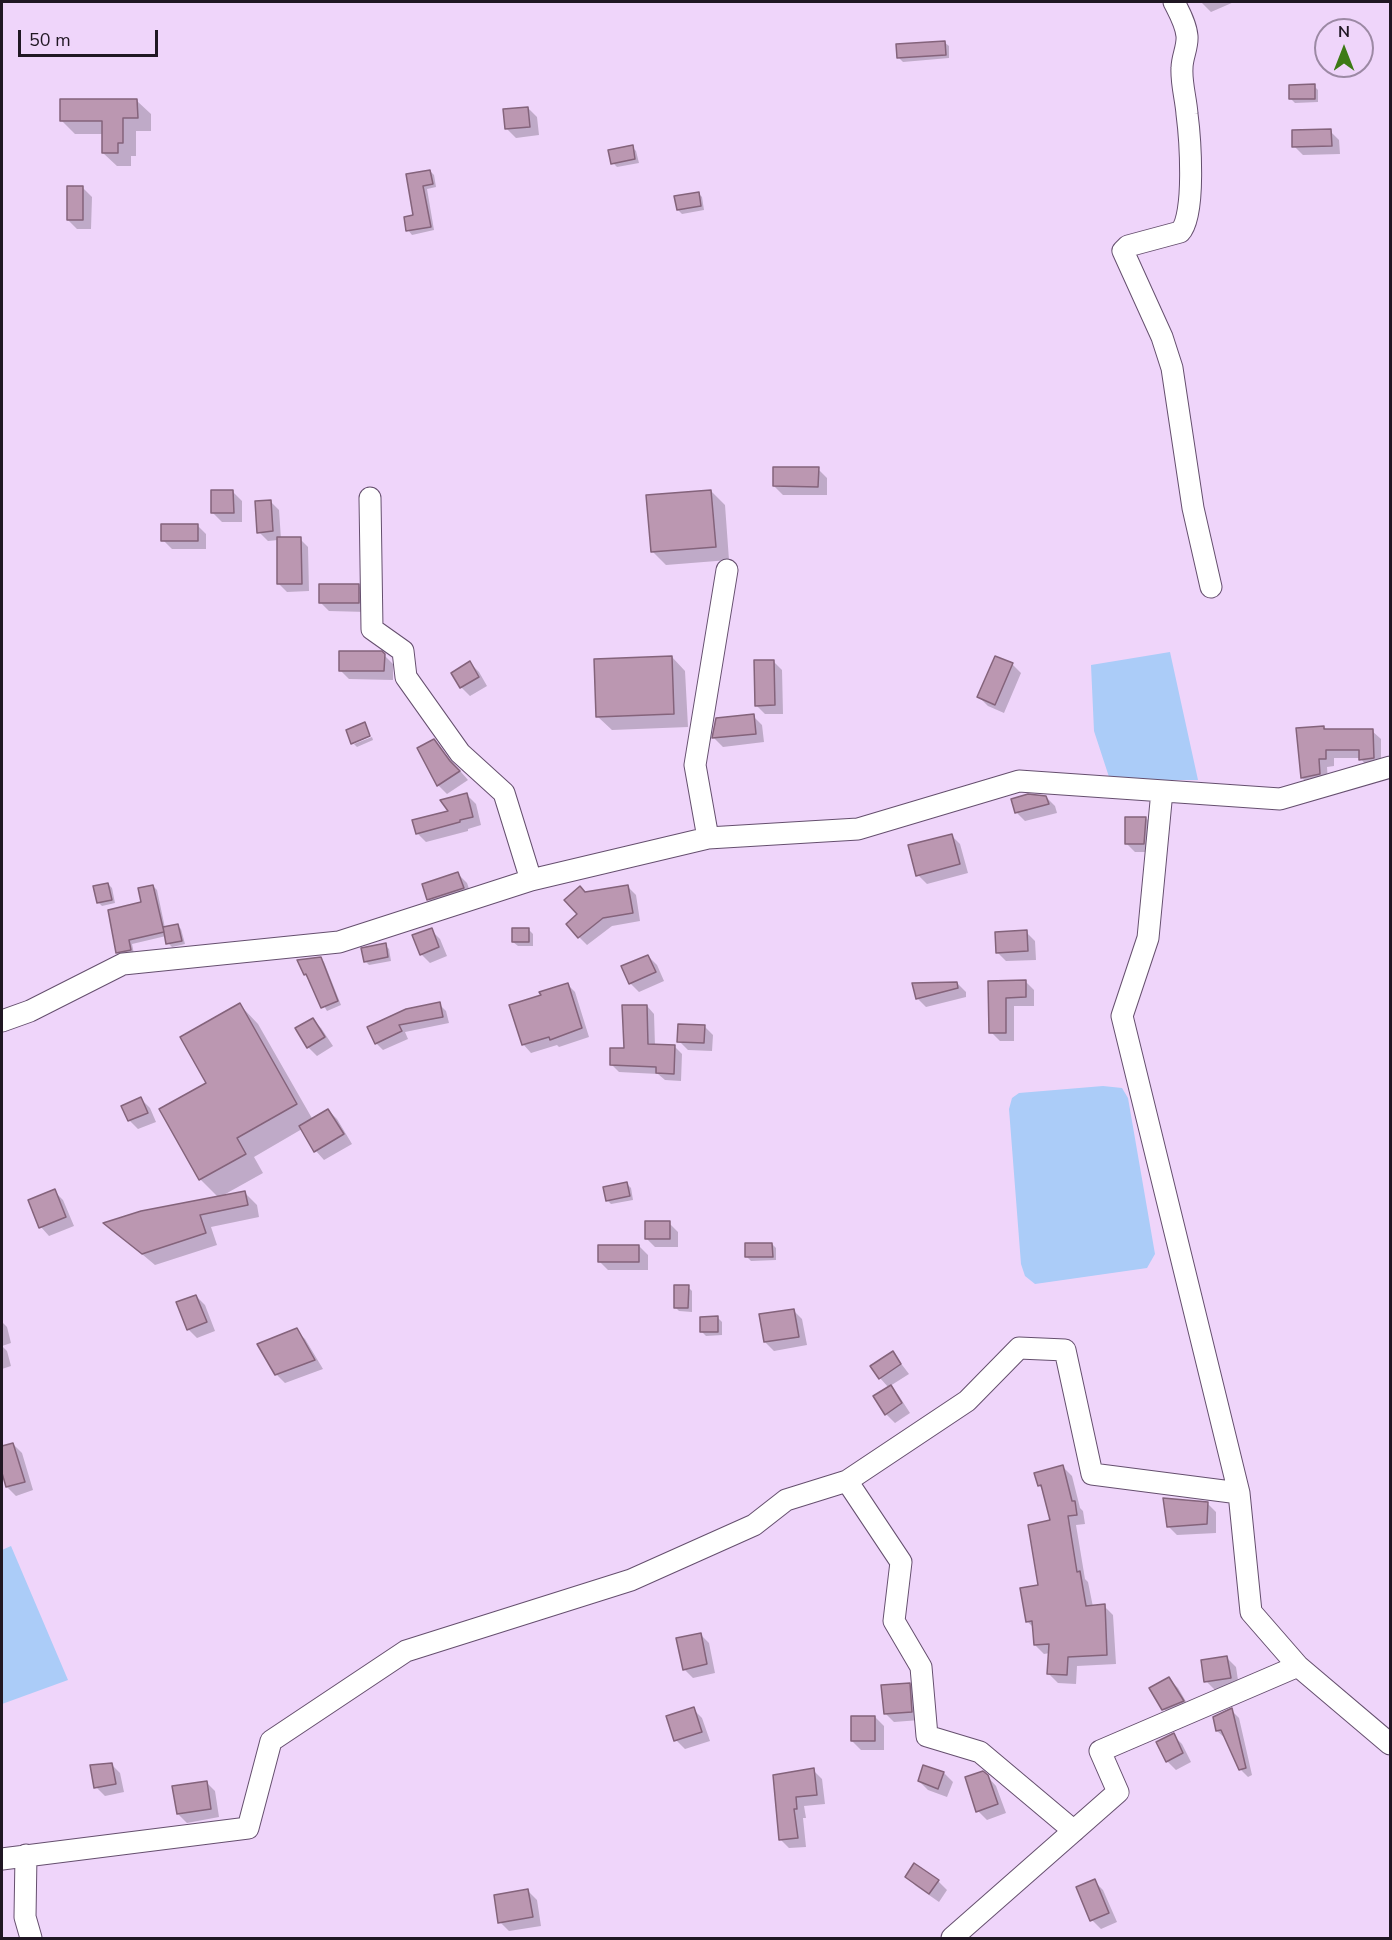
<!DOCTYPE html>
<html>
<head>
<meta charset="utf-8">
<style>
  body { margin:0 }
  #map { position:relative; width:1392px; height:1940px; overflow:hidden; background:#efd5fa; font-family:"Nunito Sans",sans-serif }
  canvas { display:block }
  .frame { position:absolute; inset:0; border:3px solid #201723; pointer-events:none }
  .north { position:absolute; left:1314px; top:18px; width:60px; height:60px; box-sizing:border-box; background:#efd5fa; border:2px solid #9c89a4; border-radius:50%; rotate:0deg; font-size:16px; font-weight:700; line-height:24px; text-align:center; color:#201723 }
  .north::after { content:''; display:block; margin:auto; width:21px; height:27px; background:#3d7a15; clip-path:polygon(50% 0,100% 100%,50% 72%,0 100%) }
  .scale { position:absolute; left:18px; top:30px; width:140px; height:27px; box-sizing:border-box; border:3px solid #201723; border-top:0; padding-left:8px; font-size:18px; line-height:21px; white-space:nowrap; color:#201723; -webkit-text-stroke:4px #efd5fa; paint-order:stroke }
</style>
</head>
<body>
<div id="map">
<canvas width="1392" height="1940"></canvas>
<div class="frame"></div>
<div class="north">N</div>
<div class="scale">50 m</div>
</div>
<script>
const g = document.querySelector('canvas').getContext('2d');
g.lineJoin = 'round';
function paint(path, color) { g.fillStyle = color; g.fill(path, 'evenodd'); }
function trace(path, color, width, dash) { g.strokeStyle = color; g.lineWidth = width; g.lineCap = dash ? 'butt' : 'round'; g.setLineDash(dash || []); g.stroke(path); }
paint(new Path2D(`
  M 1170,652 L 1198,780 L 1110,780 L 1094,731 L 1091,665 Z
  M 1103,1086 L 1122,1088 L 1128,1098 L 1155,1254 L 1147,1268 L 1035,1284 L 1025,1276 L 1021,1264 L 1009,1109 L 1012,1098 L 1019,1093 Z
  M 11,1546 L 68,1680 L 2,1704 L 2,1550 Z`), '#abccf8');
paint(new Path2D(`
  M 1201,2 L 1234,2 L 1211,12 Z
  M 944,42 L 949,46 L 949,58 L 903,62 L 899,58 Z
  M 1314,86 L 1318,90 L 1318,102 L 1295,103 L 1291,99 Z
  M 137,101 L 151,114 L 151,131 L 136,131 L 136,156 L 131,156 L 131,166 L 117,166 L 103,153 L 103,134 L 75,134 L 61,120 Z
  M 528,108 L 537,117 L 539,135 L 516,138 L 507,129 Z
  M 1330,131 L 1339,140 L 1340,154 L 1303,155 L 1294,146 Z
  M 632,147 L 636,151 L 639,163 L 617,167 L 613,163 Z
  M 430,171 L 434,175 L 436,187 L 427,189 L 434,230 L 412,235 L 408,230 L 415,217 L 408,175 Z
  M 83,188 L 92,197 L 91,229 L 77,229 L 68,220 Z
  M 698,193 L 702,197 L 704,210 L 682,214 L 678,210 Z
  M 818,469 L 827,478 L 827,495 L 783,495 L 774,486 Z
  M 711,491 L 725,505 L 729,560 L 666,565 L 652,551 Z
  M 233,492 L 242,501 L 242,522 L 222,522 L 213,513 Z
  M 270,501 L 279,510 L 281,539 L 300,539 L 308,547 L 309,591 L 287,592 L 279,584 L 278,540 L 268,541 L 259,532 Z
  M 197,525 L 206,534 L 206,549 L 172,549 L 163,540 Z
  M 358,585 L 367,594 L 367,612 L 329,611 L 320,602 Z
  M 384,655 L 393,664 L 393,680 L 349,679 L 340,670 Z
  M 672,657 L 685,671 L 688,727 L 612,730 L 598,717 Z
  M 773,661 L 782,670 L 783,714 L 765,714 L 756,705 Z
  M 470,663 L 479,672 L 487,686 L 470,696 L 461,687 Z
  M 1012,664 L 1021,673 L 1004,713 L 988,706 L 979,697 Z
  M 753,716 L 762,725 L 764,742 L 723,747 L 714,738 L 717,720 Z
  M 1324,727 L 1327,730 L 1372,731 L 1381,739 L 1381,766 L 1369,768 L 1360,758 L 1334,758 L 1334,766 L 1327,767 L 1328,782 L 1311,786 L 1302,778 Z
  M 372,737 L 373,740 L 357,747 L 354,744 Z
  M 434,741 L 468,780 L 447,794 L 438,785 L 419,749 Z
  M 467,795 L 476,804 L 481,825 L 468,829 L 468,831 L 426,842 L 417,833 L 450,812 Z
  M 1046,797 L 1055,806 L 1057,813 L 1025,821 L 1016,812 Z
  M 1146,818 L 1155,827 L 1153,852 L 1135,852 L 1126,843 Z
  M 951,835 L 960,844 L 968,873 L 927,884 L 918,875 Z
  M 458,874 L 467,883 L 472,897 L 437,908 L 428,899 Z
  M 108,884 L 112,888 L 115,903 L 102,906 L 98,902 Z
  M 153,886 L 157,890 L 165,928 L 177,925 L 181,929 L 185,944 L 172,947 L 168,943 L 166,936 L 132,944 L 134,954 L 121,957 L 117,953 Z
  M 628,887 L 636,895 L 640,921 L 612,926 L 587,945 L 579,937 L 579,915 L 585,893 Z
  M 431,930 L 440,939 L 447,956 L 430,963 L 421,954 Z
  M 529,930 L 533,934 L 533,946 L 518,946 L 513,942 Z
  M 1026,932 L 1035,941 L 1036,960 L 1006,961 L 997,952 Z
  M 385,945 L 389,949 L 391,961 L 369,965 L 365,961 Z
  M 648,956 L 657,965 L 664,981 L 639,992 L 630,983 Z
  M 320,958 L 324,962 L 341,1005 L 327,1011 L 305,974 Z
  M 1025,981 L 1034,990 L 1034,1006 L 1014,1006 L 1014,1041 L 1000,1041 L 991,1032 L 989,982 Z
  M 957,983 L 966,992 L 966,997 L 926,1007 L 917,998 Z
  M 567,984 L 575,992 L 589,1037 L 559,1047 L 557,1045 L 531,1053 L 523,1044 L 542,996 Z
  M 439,1004 L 446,1011 L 449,1023 L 405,1032 L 408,1039 L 383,1050 L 376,1043 L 369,1028 Z
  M 240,1005 L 258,1024 L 313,1120 L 328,1110 L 337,1119 L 352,1144 L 324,1160 L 316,1151 L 302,1129 L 254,1157 L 263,1173 L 220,1197 L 245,1193 L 257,1205 L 259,1217 L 211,1227 L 217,1245 L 155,1265 L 106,1224 L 219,1198 L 200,1179 L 208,1083 Z
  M 647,1006 L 654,1014 L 655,1046 L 674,1046 L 682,1054 L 681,1081 L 665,1080 L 658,1074 L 619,1072 L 611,1064 L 625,1050 Z
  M 312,1019 L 321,1028 L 333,1046 L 317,1056 L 308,1047 Z
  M 704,1026 L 713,1035 L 712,1051 L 688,1050 L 679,1041 Z
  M 141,1099 L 150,1108 L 156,1122 L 138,1129 L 129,1120 Z
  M 627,1184 L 631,1188 L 633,1200 L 611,1204 L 607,1200 Z
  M 54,1191 L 63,1200 L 74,1226 L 49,1236 L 41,1227 Z
  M 669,1223 L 678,1232 L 678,1247 L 655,1247 L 646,1238 Z
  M 772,1244 L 776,1248 L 776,1260 L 751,1261 L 747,1257 Z
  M 639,1246 L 648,1255 L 648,1270 L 608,1270 L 599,1261 Z
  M 688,1287 L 692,1291 L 692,1312 L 679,1311 L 675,1307 Z
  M 196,1296 L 205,1305 L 215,1331 L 197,1338 L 188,1329 Z
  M 793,1310 L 802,1319 L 807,1345 L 774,1351 L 765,1342 Z
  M 718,1318 L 722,1322 L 722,1335 L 706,1336 L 702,1332 Z
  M 3,1323 L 7,1327 L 11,1343 L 2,1346 Z
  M 296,1330 L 305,1339 L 323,1369 L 285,1383 L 276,1374 Z
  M 2,1346 L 7,1351 L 11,1366 L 2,1369 Z
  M 893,1353 L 909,1374 L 890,1386 L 899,1396 L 910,1413 L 895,1423 L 886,1414 L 889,1388 L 880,1378 Z
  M 13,1444 L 22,1453 L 33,1490 L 16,1496 L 7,1487 L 2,1468 L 2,1448 Z
  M 1063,1467 L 1072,1476 L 1080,1508 L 1083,1511 L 1085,1524 L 1076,1525 L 1085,1579 L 1088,1582 L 1093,1607 L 1104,1606 L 1113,1615 L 1116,1664 L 1077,1666 L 1076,1684 L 1058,1683 L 1049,1674 L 1050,1653 L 1044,1654 L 1035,1645 L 1034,1628 L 1027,1621 L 1040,1586 L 1051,1521 L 1043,1490 L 1039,1485 Z
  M 1207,1503 L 1216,1512 L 1216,1533 L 1177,1535 L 1168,1526 Z
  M 700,1634 L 709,1643 L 715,1673 L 693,1678 L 684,1669 Z
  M 1227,1658 L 1236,1667 L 1239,1687 L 1215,1690 L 1206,1681 Z
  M 1169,1679 L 1178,1688 L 1191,1710 L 1173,1718 L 1164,1709 L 1152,1689 Z
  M 909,1684 L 918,1693 L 920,1720 L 894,1722 L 885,1713 Z
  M 693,1709 L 702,1718 L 710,1741 L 685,1749 L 676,1740 Z
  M 1231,1710 L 1239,1718 L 1252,1775 L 1248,1777 L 1240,1769 L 1225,1738 L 1217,1731 Z
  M 875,1717 L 884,1726 L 884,1750 L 861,1750 L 852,1741 Z
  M 1173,1735 L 1182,1744 L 1191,1762 L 1176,1770 L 1167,1761 Z
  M 111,1764 L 120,1773 L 124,1792 L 105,1796 L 96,1787 Z
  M 924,1767 L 944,1773 L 953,1782 L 947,1797 L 928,1790 L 919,1781 Z
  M 813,1770 L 822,1779 L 825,1804 L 804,1806 L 806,1818 L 803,1818 L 806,1847 L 789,1848 L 780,1839 L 775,1776 Z
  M 987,1776 L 996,1786 L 1006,1813 L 987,1820 L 978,1811 Z
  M 206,1782 L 215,1791 L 219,1817 L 187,1823 L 178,1814 Z
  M 907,1877 L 938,1881 L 947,1890 L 939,1902 L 916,1886 Z
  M 1094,1881 L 1103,1890 L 1117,1922 L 1101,1929 L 1092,1920 Z
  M 528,1891 L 537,1900 L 541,1926 L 509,1931 L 500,1922 Z`), '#0003');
const building = new Path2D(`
  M 945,41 L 946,55 L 897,58 L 896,44 Z
  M 1315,84 L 1315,99 L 1289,99 L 1289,85 Z
  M 60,99 L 137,99 L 138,118 L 123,118 L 123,143 L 118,143 L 118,153 L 102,153 L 102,121 L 60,121 Z
  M 528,107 L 530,127 L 505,129 L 503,109 Z
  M 1331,129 L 1332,146 L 1292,147 L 1292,130 Z
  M 633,145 L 635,159 L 611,164 L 608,150 Z
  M 430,170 L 433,184 L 423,186 L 431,227 L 406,231 L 404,217 L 413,215 L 406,174 Z
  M 67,186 L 83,186 L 83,220 L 67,220 Z
  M 699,192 L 701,206 L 677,210 L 674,196 Z
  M 773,467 L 819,467 L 818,487 L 773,486 Z
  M 211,490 L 233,490 L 234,513 L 211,513 Z
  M 711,490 L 716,547 L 651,552 L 646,495 Z
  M 271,500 L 273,531 L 257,533 L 255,501 Z
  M 161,524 L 198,524 L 198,541 L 161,541 Z
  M 277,537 L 301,537 L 302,584 L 277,584 Z
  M 319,584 L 359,584 L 359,603 L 319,603 Z
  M 339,651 L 382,651 L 385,654 L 384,671 L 339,671 Z
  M 672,656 L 674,714 L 596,717 L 594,659 Z
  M 995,656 L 1013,663 L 995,705 L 977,697 Z
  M 754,660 L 774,660 L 775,705 L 755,706 Z
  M 470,661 L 479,677 L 460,688 L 451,673 Z
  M 754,714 L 756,734 L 712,738 L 716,718 Z
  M 365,722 L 370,736 L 351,744 L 346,730 Z
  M 1324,726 L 1324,729 L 1373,729 L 1374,758 L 1359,760 L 1359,750 L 1326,750 L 1326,759 L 1319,759 L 1320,774 L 1301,778 L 1296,728 Z
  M 434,739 L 450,761 L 460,771 L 437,786 L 417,748 Z
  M 467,793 L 473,817 L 460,820 L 460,822 L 416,834 L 412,820 L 448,811 L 440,800 Z
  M 1028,794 L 1046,796 L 1049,804 L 1015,813 L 1011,799 Z
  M 1125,817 L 1146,817 L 1144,844 L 1125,844 Z
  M 952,834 L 960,864 L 916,876 L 908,845 Z
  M 458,872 L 464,888 L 427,900 L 422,884 Z
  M 108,883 L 112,900 L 97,903 L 93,886 Z
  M 153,885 L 164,932 L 129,940 L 131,950 L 116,953 L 108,910 L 141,902 L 138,888 Z
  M 628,885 L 633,913 L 603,918 L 578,938 L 566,924 L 577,914 L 564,900 L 580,886 L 585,892 Z
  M 178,924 L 182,941 L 166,944 L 163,927 Z
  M 432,928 L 439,947 L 420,955 L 412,935 Z
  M 512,928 L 529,928 L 529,942 L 512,942 Z
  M 1027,930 L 1028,951 L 996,953 L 995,932 Z
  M 386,943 L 388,957 L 364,962 L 361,948 Z
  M 648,955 L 656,972 L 629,984 L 621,966 Z
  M 321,957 L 338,1001 L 321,1008 L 306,974 L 304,975 L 297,960 Z
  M 1026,980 L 1026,997 L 1006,998 L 1006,1033 L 989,1033 L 988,981 Z
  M 957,982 L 958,988 L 916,999 L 912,983 Z
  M 568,983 L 582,1028 L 550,1040 L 549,1037 L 522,1045 L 509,1005 L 541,995 L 539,992 Z
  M 440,1002 L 443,1017 L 399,1025 L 402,1031 L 375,1044 L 367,1027 L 406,1009 Z
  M 240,1003 L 297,1104 L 237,1138 L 246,1154 L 199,1180 L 159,1109 L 206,1083 L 180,1037 Z
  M 622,1005 L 647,1005 L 648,1044 L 675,1045 L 674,1074 L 656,1073 L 656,1067 L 610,1065 L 610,1048 L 624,1048 Z
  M 313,1018 L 325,1037 L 307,1048 L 295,1028 Z
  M 678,1024 L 705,1025 L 704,1043 L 677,1042 Z
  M 141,1097 L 148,1113 L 128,1121 L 121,1106 Z
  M 328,1109 L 344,1134 L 314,1152 L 299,1126 Z
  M 627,1182 L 630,1196 L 606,1201 L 603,1187 Z
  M 55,1189 L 66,1217 L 39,1228 L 28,1200 Z
  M 245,1191 L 248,1205 L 200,1215 L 206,1233 L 142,1254 L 103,1223 L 141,1211 Z
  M 645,1221 L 670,1221 L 670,1239 L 645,1239 Z
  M 745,1243 L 772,1243 L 773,1257 L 745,1257 Z
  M 598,1245 L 639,1245 L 639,1262 L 598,1262 Z
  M 674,1285 L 689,1285 L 688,1308 L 674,1308 Z
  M 196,1295 L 207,1322 L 187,1330 L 176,1302 Z
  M 794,1309 L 799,1337 L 764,1342 L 759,1314 Z
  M 718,1316 L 718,1332 L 700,1332 L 700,1317 Z
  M 297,1328 L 315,1360 L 275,1375 L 257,1344 Z
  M 893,1351 L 901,1364 L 879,1379 L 870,1366 Z
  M 891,1385 L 902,1403 L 885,1415 L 873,1396 Z
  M 13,1443 L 25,1482 L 6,1487 L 2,1473 L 2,1446 Z
  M 1063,1465 L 1072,1501 L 1075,1501 L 1077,1515 L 1068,1516 L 1077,1572 L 1080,1571 L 1086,1606 L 1105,1604 L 1107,1655 L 1068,1657 L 1067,1675 L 1047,1674 L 1049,1644 L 1034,1645 L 1032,1621 L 1026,1622 L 1020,1588 L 1038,1585 L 1028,1525 L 1050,1520 L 1041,1485 L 1038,1486 L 1034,1473 Z
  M 1163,1498 L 1208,1502 L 1207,1524 L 1167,1527 Z
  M 701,1633 L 707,1664 L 683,1670 L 676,1638 Z
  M 1227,1656 L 1231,1678 L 1204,1682 L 1201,1660 Z
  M 1169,1677 L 1184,1701 L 1162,1710 L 1149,1688 Z
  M 910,1683 L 912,1712 L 884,1714 L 881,1685 Z
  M 694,1707 L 702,1732 L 674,1741 L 666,1716 Z
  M 1232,1708 L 1246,1768 L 1239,1770 L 1221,1730 L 1216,1731 L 1213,1717 Z
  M 851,1716 L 875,1716 L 875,1741 L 851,1741 Z
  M 1174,1733 L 1183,1753 L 1166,1762 L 1156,1742 Z
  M 112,1763 L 116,1784 L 94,1788 L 90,1765 Z
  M 923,1765 L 944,1772 L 938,1789 L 918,1781 Z
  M 814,1768 L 817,1795 L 796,1797 L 797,1809 L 794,1809 L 798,1838 L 779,1840 L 773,1775 Z
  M 983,1771 L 988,1775 L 998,1804 L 976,1812 L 965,1777 Z
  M 207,1781 L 211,1809 L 177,1814 L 172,1786 Z
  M 914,1863 L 939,1880 L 929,1894 L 905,1877 Z
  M 1095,1879 L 1109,1913 L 1090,1921 L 1076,1887 Z
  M 528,1889 L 533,1917 L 498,1923 L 494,1895 Z`);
paint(building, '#bb97b1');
trace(building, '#84637b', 1.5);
const minor = new Path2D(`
  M 1174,2 C 1179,12 1186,24 1187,36 C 1188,47 1182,57 1182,68 C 1181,83 1186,99 1187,114 C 1190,137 1196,216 1180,232 L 1128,246 L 1123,251 L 1162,337 L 1172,368 L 1193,508 L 1211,587
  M 370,498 L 372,629 L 403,651 L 406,677 L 460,753 L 504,793 L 531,880
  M 1162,791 L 1148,938 L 1122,1016 L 1239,1493 L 1251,1612 L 1298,1666 L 1390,1744
  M 708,838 L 695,765 L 727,570
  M 2,1021 L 30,1011 L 123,964 L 339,942 L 531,880 L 708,838 L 858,829 L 1019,781 L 1280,799 L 1390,767
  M 847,1481 L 901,1562 L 894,1621 L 921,1667 L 927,1736 L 980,1752 L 1074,1831
  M 26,1855 L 25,1917 L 31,1938
  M 2,1859 L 248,1828 L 271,1741 L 406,1651 L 631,1580 L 754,1525 L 786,1500 L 847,1481 L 967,1401 L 1019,1348 L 1065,1350 L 1092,1474 L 1239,1493
  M 952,1938 L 1118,1792 L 1100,1751 L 1298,1666`);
trace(minor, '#654f6e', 23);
trace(minor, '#fff', 21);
</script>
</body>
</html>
